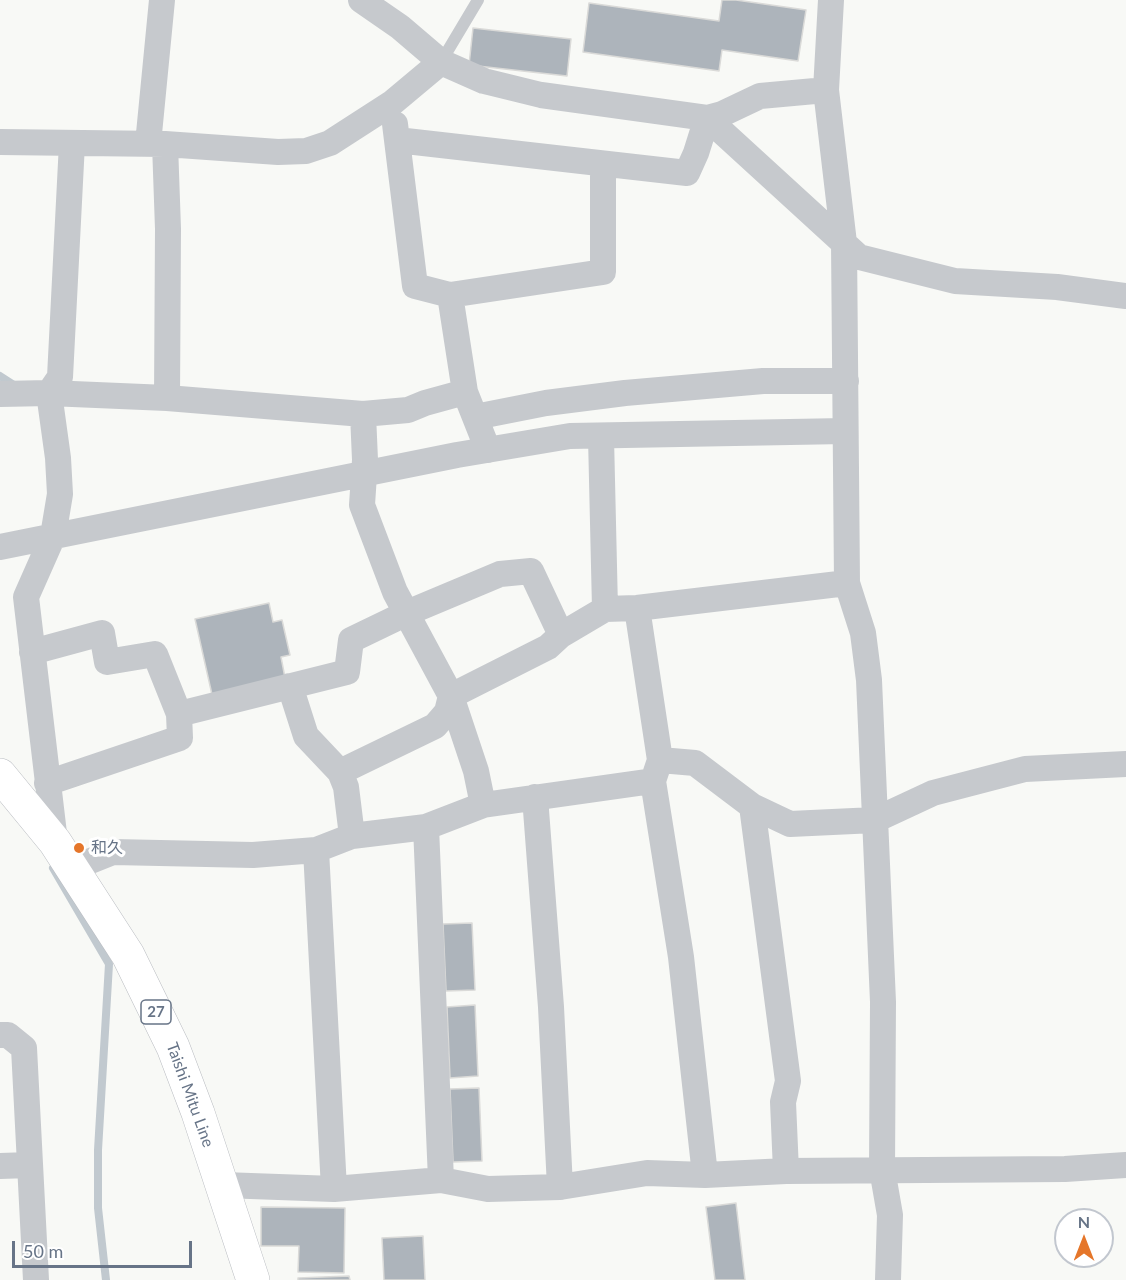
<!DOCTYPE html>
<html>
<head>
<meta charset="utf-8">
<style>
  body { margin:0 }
  #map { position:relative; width:1126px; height:1280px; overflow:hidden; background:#f8f9f6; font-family:Lato,sans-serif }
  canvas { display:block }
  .north { position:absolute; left:1054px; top:1208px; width:60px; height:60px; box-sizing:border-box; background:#fff; border:2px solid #c2c7cf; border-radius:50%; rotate:0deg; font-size:16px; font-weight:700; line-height:24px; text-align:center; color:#677487 }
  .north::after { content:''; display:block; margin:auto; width:21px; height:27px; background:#e5762a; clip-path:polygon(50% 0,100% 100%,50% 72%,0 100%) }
  .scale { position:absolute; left:12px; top:1241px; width:180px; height:27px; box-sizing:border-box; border:3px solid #677487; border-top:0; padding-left:8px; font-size:18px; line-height:21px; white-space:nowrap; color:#677487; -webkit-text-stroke:4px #fff; paint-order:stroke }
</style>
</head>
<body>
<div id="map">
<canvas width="1126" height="1280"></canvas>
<div class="north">N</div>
<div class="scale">50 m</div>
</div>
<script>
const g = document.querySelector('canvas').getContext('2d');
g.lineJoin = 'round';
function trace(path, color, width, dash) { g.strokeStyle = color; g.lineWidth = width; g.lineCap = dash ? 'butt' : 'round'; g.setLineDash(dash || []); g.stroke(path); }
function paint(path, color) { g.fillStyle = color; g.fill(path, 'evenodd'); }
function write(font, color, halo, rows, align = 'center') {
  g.font = font + ' Lato,"Noto Sans JP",sans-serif'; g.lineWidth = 6; g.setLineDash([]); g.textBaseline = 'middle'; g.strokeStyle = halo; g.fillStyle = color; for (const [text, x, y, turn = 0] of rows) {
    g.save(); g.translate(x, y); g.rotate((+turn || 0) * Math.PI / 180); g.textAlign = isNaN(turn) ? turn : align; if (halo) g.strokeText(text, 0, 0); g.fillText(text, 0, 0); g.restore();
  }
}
trace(new Path2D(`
  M 0,376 L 14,385
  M 53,868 L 109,964 L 98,1150 L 98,1208 L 106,1280`), '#c1c9cf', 8);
const building = new Path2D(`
  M 722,0 L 736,0 L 806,10 L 798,61 L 722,50 L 719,71 L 583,52 L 589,3 L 719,21 Z
  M 473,28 L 571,39 L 567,76 L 469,65 Z
  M 269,603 L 273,622 L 282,620 L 290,655 L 281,657 L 286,683 L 213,699 L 195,619 Z
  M 472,923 L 475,990 L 446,991 L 443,924 Z
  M 475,1005 L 478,1076 L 450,1078 L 447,1007 Z
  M 479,1088 L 482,1161 L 453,1162 L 450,1089 Z
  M 736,1203 L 745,1280 L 715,1280 L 706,1207 Z
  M 261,1207 L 345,1208 L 344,1273 L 298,1272 L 299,1246 L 261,1246 Z
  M 423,1236 L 425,1280 L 384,1280 L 382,1238 Z
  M 349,1276 L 350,1280 L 298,1280 L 298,1278 Z`);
paint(building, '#adb4bb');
trace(building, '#dadad8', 1.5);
const primary = new Path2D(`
  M 0,775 L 55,842 L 128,955 L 173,1047 L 198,1113 L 253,1280`);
trace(primary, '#b9bcc1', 34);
trace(new Path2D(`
  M 441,62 L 478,0`), '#c6c9cd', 12);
trace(new Path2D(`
  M 361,0 L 400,27 L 441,62 L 484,81 L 541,95 L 707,118 L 722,114 L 760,96 L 826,90
  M 831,0 L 826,90 L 844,243 L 847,583 L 863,633 L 869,680 L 883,1002 L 882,1169 L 890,1215 L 888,1280
  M 395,124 L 415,286 L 450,295 L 465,392 L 488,450
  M 397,140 L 687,173 L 696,153 L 707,118 L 859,257 L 955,281 L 1057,287 L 1126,296
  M 0,142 L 165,144 L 278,152 L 306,151 L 330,143 L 392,103 L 441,62
  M 148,144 L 162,0
  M 165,144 L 168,229 L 167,398
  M 450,295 L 603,272 L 603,164
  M 0,394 L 49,393 L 167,398 L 363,414 L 408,410 L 425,403 L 465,392
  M 363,414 L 365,460 L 362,505 L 395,592 L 451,696 L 476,771 L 483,805
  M 475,417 L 546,403 L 625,393 L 763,381 L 846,381
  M 601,437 L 605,609
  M 0,547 L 457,455 L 570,436 L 845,431
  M 637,608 L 660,760
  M 32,652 L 102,633 L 107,662 L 155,654 L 179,714
  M 290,686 L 306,736 L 340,772 L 346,787 L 352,836
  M 340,772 L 435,726 L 447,712 L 451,696 L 548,647 L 561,635 L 605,609 L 637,608 L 847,583
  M 653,781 L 681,957 L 705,1175
  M 47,783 L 180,738 L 179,714 L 347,672 L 351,640 L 407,613 L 500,574 L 531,571 L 561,635
  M 535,797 L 551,1007 L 560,1187
  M 752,806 L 788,1081 L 783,1102 L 786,1171
  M 426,827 L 441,1180
  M 55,842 L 26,597 L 53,536 L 60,494 L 58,458 L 49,393 L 60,377 L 72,143
  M 316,850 L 334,1189
  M 73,868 L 113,852 L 253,855 L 316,850 L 352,836 L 426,827 L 483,805 L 653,781 L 660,760 L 695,763 L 752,806 L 790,824 L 875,820 L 933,793 L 1025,769 L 1126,764
  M 0,1035 L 8,1035 L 24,1048 L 36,1280
  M 0,1166 L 29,1165
  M 223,1185 L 334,1189 L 441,1180 L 488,1189 L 560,1187 L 647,1173 L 705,1175 L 786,1171 L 1065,1169 L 1126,1165`), '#c6c9cd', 26);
trace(primary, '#fff', 33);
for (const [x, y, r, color] of [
  [79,848,6,"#e5762a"]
]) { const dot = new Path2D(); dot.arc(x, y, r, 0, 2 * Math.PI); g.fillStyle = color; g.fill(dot); trace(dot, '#fff', 2); }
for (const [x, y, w] of [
  [156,1012,30]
]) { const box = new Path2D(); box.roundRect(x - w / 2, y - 12, w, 24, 4.5); g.fillStyle = '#fff'; g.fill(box); trace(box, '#677487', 1.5); }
write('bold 15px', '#677487', null, [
  ["27",156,1012]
]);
write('16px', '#677487', '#fff', [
  ["和久",91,848]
], 'left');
write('16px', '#677487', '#fff', [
  ["Taishi Mitu Line",190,1095,70]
]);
</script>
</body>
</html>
